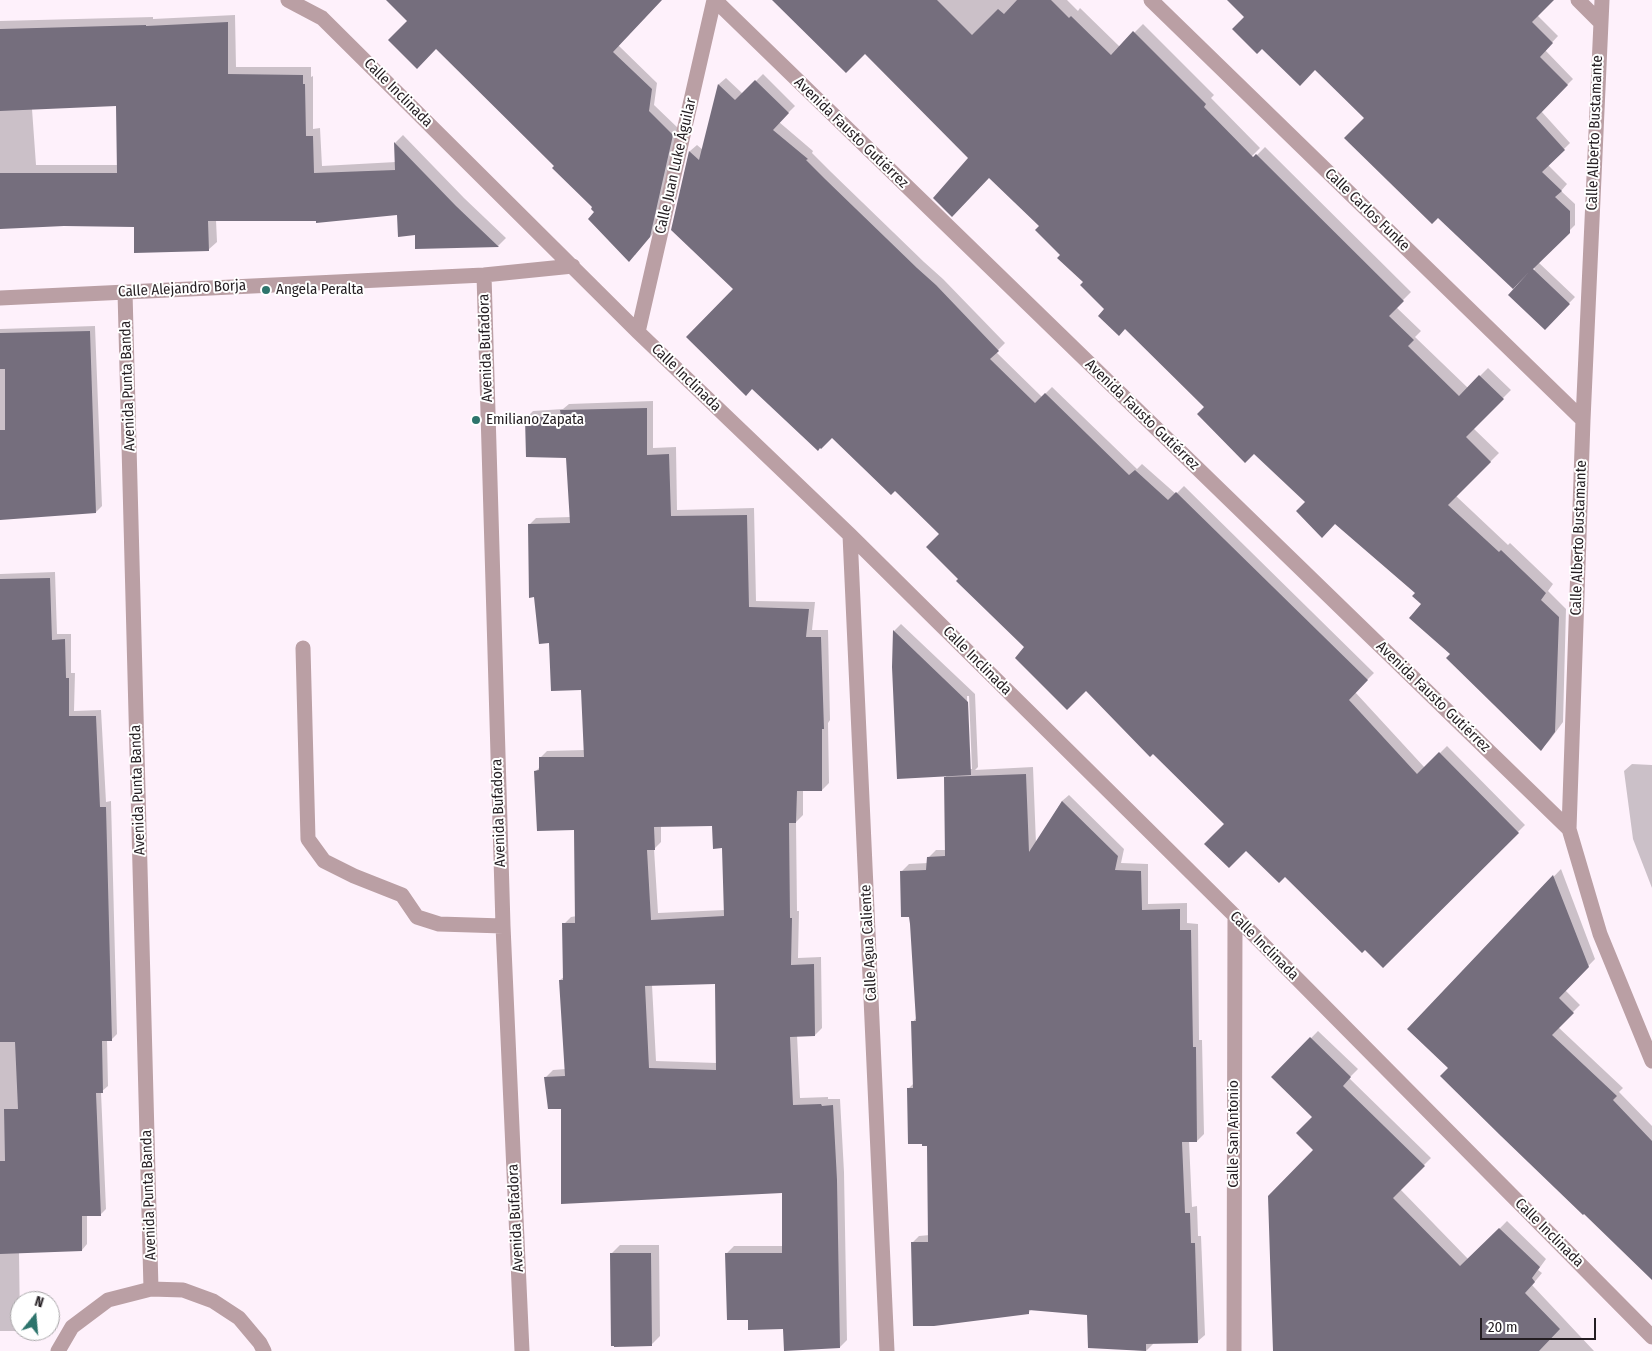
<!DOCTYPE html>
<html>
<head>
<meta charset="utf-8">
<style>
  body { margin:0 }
  #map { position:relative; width:1652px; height:1351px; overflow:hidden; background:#fef1fb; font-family:"Fira Sans Condensed",sans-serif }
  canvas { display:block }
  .north { position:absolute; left:10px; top:1291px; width:50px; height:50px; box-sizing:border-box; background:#fff; border:1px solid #a7a5a7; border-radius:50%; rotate:17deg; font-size:14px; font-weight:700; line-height:20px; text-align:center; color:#241e22 }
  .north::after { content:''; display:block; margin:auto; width:18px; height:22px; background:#2d746c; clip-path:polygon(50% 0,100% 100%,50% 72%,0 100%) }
  .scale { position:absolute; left:1480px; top:1318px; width:116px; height:22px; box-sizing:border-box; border:2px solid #241e22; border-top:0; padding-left:6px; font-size:15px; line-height:18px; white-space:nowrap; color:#241e22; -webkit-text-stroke:4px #fff; paint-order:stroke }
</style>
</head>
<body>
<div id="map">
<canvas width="1652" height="1351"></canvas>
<div class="north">N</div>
<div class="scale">20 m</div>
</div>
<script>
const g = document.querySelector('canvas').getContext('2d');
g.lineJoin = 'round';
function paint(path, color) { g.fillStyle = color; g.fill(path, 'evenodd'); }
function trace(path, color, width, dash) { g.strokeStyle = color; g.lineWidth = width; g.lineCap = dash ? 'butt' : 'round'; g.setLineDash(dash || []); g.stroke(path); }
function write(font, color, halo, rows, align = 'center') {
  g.font = font + ' "Fira Sans Condensed",sans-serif'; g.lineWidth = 4; g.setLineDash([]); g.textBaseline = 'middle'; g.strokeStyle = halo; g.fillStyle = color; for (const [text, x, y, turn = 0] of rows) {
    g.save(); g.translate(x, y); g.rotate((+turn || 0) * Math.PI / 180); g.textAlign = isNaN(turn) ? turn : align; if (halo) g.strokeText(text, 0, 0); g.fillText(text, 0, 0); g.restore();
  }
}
paint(new Path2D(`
  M 387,0 L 661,0 L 618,45 L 657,83 L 654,105 L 679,129 L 656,230 L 635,255 L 556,166 Z
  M 774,0 L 1067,0 L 1078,11 L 1080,8 L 1120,47 L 1143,24 L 1214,95 L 1211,98 L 1260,148 L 1251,157 L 1253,159 L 1265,147 L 1411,292 L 1396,307 L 1421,331 L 1415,337 L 1468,388 L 1488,368 L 1511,390 L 1473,428 L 1499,453 L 1456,496 L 1508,545 L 1510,543 L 1553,584 L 1548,591 L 1566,609 L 1563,722 L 1549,741 L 1541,749 L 1451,654 L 1417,593 L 1335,523 L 1306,502 L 1205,407 L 1106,309 L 1062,255 L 1041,226 L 970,158 L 865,53 Z
  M 1228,0 L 1545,0 L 1537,15 L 1558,36 L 1545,50 L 1573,79 L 1541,111 L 1570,143 L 1548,165 L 1567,184 L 1561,191 L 1575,204 L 1575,225 L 1538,262 L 1575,297 L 1545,328 L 1510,295 L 1535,269 L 1366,118 L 1315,69 L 1246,17 Z
  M 235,15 L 236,67 L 311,67 L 311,77 L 313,76 L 313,129 L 320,128 L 322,166 L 396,162 L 395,143 L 403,135 L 464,198 L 506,238 L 498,246 L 416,248 L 417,234 L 398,214 L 317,220 L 216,220 L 217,242 L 208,250 L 135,226 L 47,225 L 0,227 L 0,21 L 153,17 L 153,19 ZM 118,105 L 118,165 L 36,165 L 32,109 Z
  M 763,74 L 795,106 L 779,122 L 813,151 L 812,153 L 831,172 L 924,262 L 943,279 L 1005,343 L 996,352 L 1042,397 L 1052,387 L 1137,469 L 1142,464 L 1176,494 L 1184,486 L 1374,673 L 1355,692 L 1425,768 L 1447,746 L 1525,825 L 1383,966 L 1285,875 L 1226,824 L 1086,689 L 1026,647 L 960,579 L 941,534 L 895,490 L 735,289 L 672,230 L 690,151 L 697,145 L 703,150 L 719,84 L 726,78 L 743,94 Z
  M 95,326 L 102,506 L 96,512 L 0,517 L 0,329 Z
  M 653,401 L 653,448 L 676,447 L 677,510 L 754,508 L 756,601 L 815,602 L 812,630 L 828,630 L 830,720 L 828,723 L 829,783 L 822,790 L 803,790 L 803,815 L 796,822 L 797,911 L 799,911 L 798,958 L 821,957 L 822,1028 L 815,1035 L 797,1035 L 800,1098 L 828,1097 L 828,1099 L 840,1099 L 844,1172 L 847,1340 L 840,1347 L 784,1328 L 749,1318 L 727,1253 L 734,1246 L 784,1246 L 783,1192 L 563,1108 L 546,1077 L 553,1070 L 566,1069 L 560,980 L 565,976 L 564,924 L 571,917 L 577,916 L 576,829 L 536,771 L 540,767 L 540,758 L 547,751 L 585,750 L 583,688 L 550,642 L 529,525 L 536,518 L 571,517 L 567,456 L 526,418 L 533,411 L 563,409 L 569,404 ZM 713,825 L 724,847 L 725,910 L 658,913 L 654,849 L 661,842 L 661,826 ZM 716,982 L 717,1063 L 656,1061 L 652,985 Z
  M 55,572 L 57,634 L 71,634 L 71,673 L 75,673 L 74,711 L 101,710 L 106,802 L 111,801 L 117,1034 L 111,1040 L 107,1040 L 108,1086 L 101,1092 L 106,1209 L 100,1215 L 87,1215 L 87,1244 L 82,1250 L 19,1252 L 20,1326 L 16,1331 L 0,1331 L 0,574 Z
  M 901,624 L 975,694 L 978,767 L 975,770 L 1033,767 L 1036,844 L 1062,801 L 1069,795 L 1124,849 L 1121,863 L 1148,864 L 1148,904 L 1187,903 L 1187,923 L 1198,924 L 1199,1040 L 1202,1040 L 1204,1134 L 1197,1141 L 1189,1141 L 1192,1207 L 1197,1206 L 1198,1236 L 1201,1236 L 1205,1335 L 1198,1341 L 1153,1342 L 1153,1344 L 1146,1351 L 1089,1346 L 1088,1314 L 1032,1309 L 1028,1313 L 912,1243 L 919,1236 L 930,1235 L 928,1144 L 908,1089 L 915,1082 L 913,1022 L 917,1017 L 911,916 L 902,871 L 909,864 L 928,863 L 929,857 L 936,850 L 946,850 L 945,778 L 947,775 L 894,631 ZM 967,696 L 969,696 L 972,769 L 969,769 Z
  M 1632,764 L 1652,765 L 1652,888 L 1633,839 L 1624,771 Z
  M 1561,869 L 1595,959 L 1565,990 L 1580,1005 L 1558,1027 L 1623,1088 L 1619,1092 L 1652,1126 L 1652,1279 L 1449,1068 L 1408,1029 Z
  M 1318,1031 L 1358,1069 L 1349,1078 L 1431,1158 L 1400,1189 L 1469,1260 L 1507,1221 L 1546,1259 L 1538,1270 L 1542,1273 L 1532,1285 L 1594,1351 L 1274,1351 L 1315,1150 L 1313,1117 L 1273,1077 Z
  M 620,1245 L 659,1245 L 660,1336 L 651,1345 L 612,1253 Z`), '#0003');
paint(new Path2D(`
  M 386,0 L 662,0 L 613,52 L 652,89 L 649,111 L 673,135 L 650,237 L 629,262 L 588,219 L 594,212 L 591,209 L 592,207 L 552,168 L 554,166 L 436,49 L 417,69 L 388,40 L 407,21 Z
  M 772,0 L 937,0 L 972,35 L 998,9 L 1004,14 L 1017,0 L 1051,0 L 1069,18 L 1071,16 L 1111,55 L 1133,31 L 1206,104 L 1204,107 L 1253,157 L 1256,154 L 1404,301 L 1389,316 L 1414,340 L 1408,346 L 1459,396 L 1479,375 L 1504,399 L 1466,437 L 1491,462 L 1448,505 L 1499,552 L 1501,550 L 1546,593 L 1541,600 L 1559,617 L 1555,732 L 1541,751 L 1446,658 L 1450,654 L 1409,618 L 1421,604 L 1412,596 L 1415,593 L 1335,524 L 1322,538 L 1296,511 L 1305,502 L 1254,454 L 1245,463 L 1197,414 L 1204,407 L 1125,329 L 1119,336 L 1098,316 L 1104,309 L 1080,285 L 1083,282 L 1057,258 L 1060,255 L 1035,230 L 1039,226 L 989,178 L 952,217 L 933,198 L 968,158 L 865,54 L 846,73 Z
  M 1227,0 L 1554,0 L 1532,22 L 1553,43 L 1540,57 L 1568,85 L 1536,118 L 1565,150 L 1542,172 L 1562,191 L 1555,197 L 1570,211 L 1570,233 L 1533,269 L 1570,304 L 1545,330 L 1508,295 L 1529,272 L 1513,289 L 1438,218 L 1432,224 L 1344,138 L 1364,118 L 1315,70 L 1300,86 L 1262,49 L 1257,54 L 1232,29 L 1244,17 Z
  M 228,22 L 228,74 L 303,75 L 303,84 L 305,84 L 306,136 L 313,136 L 314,173 L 395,170 L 394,142 L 456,206 L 499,247 L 415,249 L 415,235 L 398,237 L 397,215 L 316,223 L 316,221 L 208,221 L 209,251 L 134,253 L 134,227 L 64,226 L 0,229 L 0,173 L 117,173 L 116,106 L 0,111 L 0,29 L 146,25 L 146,26 Z
  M 755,80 L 789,113 L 773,130 L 808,159 L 806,160 L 825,179 L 917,268 L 936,285 L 999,351 L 990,359 L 1035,403 L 1045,393 L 1129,475 L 1135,470 L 1168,500 L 1176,492 L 1368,680 L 1349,700 L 1417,774 L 1439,752 L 1519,833 L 1383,968 L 1365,950 L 1362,953 L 1285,877 L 1279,883 L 1246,851 L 1229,868 L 1204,844 L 1224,824 L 1153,754 L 1150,757 L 1086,691 L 1067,710 L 1015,658 L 1024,647 L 956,581 L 958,579 L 926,547 L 939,534 L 895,491 L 891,495 L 832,438 L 821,449 L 820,448 L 818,451 L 752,389 L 746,396 L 686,337 L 733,289 L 671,230 L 689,151 L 699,160 L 718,84 L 735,100 Z
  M 90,331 L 96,513 L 0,520 L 0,430 L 5,430 L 5,369 L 0,369 L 0,333 Z
  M 647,408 L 647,455 L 669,454 L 671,516 L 747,515 L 749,607 L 809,609 L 806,637 L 821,637 L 824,729 L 822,729 L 822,791 L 797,791 L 796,823 L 789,823 L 790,918 L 792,918 L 791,965 L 814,964 L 815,1036 L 790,1037 L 793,1105 L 821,1104 L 822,1106 L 833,1105 L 837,1180 L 840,1348 L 784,1351 L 783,1329 L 748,1330 L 748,1320 L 727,1320 L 725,1253 L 782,1253 L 782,1193 L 561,1204 L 561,1109 L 548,1109 L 544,1077 L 565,1076 L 559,980 L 563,980 L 562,923 L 575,923 L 574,830 L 537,831 L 534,771 L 539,770 L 539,757 L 584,757 L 581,690 L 551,691 L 549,643 L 539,644 L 534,597 L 529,598 L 528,524 L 570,523 L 566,458 L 526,457 L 525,418 L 561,416 L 560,410 ZM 712,826 L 713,849 L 722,848 L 724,916 L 651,920 L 647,850 L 655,850 L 654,827 ZM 715,984 L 716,1070 L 649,1068 L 645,986 Z
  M 50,578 L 52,640 L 65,639 L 66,678 L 69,678 L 69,716 L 96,716 L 100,807 L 106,807 L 112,1041 L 102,1041 L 103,1093 L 96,1093 L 101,1216 L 82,1216 L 82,1251 L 0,1254 L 0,1161 L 5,1161 L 4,1109 L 18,1109 L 15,1042 L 0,1042 L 0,579 Z
  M 893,630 L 968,702 L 971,775 L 897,779 L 892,667 Z
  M 1026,774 L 1029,852 L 1062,801 L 1118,856 L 1115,870 L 1141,871 L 1142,910 L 1180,909 L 1180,930 L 1191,930 L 1193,1047 L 1196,1047 L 1197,1142 L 1182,1142 L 1185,1213 L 1190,1213 L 1191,1243 L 1195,1243 L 1198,1343 L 1146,1344 L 1146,1351 L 1088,1348 L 1087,1315 L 1029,1310 L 1029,1314 L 934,1326 L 913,1326 L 911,1242 L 928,1242 L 927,1146 L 922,1146 L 922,1144 L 908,1144 L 907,1088 L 913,1088 L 911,1021 L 916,1021 L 910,924 L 909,917 L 901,917 L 900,871 L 926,870 L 927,857 L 945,856 L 944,777 Z
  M 1553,875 L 1589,967 L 1559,998 L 1574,1013 L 1552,1035 L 1617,1096 L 1613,1100 L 1652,1141 L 1652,1280 L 1584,1214 L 1583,1215 L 1501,1136 L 1440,1076 L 1448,1068 L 1407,1029 Z
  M 1310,1037 L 1351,1077 L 1343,1086 L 1425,1166 L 1393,1198 L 1460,1266 L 1499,1228 L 1540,1267 L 1532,1278 L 1535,1282 L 1525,1293 L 1560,1329 L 1539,1351 L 1273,1351 L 1268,1196 L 1313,1150 L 1296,1133 L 1312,1117 L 1271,1077 Z
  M 610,1253 L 651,1253 L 652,1346 L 614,1347 L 614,1346 L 611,1346 Z`), '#756e7d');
trace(new Path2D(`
  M 288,0 L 322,18 L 638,332 L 850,535 L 1235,916 L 1652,1337
  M 715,0 L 1569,829
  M 1151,0 L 1583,420
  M 1578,0 L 1600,22
  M 1602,0 L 1583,420 L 1569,829 L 1600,934 L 1652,1061
  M 484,275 L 503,926 L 522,1351
  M 125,292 L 151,1289
  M 0,298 L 484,275 L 573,266
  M 638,332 L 714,0
  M 850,535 L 887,1351
  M 303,648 L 308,839 L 324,861 L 354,876 L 402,895 L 417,917 L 439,924 L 503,926
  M 58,1351 L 72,1327 L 108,1300 L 151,1289 L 183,1290 L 213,1301 L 239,1318 L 260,1343 L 264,1351
  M 1234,1351 L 1235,916`), '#ba9fa4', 15);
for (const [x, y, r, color] of [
  [266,290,5,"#2d746c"],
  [476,420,5,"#2d746c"]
]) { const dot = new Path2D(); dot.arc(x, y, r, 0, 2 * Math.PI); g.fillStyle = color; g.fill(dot); trace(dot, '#fff', 2); }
write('15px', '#241e22', '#fff', [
  ["Calle Inclinada",398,93,45],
  ["Avenida Fausto Gutiérrez",851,133,44],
  ["Calle Alberto Bustamante",1595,133,-88],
  ["Calle Juan Luke Águilar",676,166,-77],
  ["Calle Carlos Funke",1367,210,44],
  ["Calle Alejandro Borja",182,289,-3],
  ["Avenida Bufadora",486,348,-92],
  ["Calle Inclinada",686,378,44],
  ["Avenida Punta Banda",128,386,-92],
  ["Avenida Fausto Gutiérrez",1142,415,44],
  ["Calle Alberto Bustamante",1579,538,-88],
  ["Calle Inclinada",977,661,45],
  ["Avenida Fausto Gutiérrez",1433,697,44],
  ["Avenida Punta Banda",138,790,-92],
  ["Avenida Bufadora",499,813,-92],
  ["Calle Agua Caliente",869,943,-93],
  ["Calle Inclinada",1264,946,45],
  ["Calle San Antonio",1234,1134,-90],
  ["Avenida Punta Banda",149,1195,-92],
  ["Avenida Bufadora",516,1218,-93],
  ["Calle Inclinada",1549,1233,45]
]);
write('15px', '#241e22', '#fff', [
  ["Angela Peralta",276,290],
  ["Emiliano Zapata",486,420]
], 'left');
</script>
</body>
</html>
